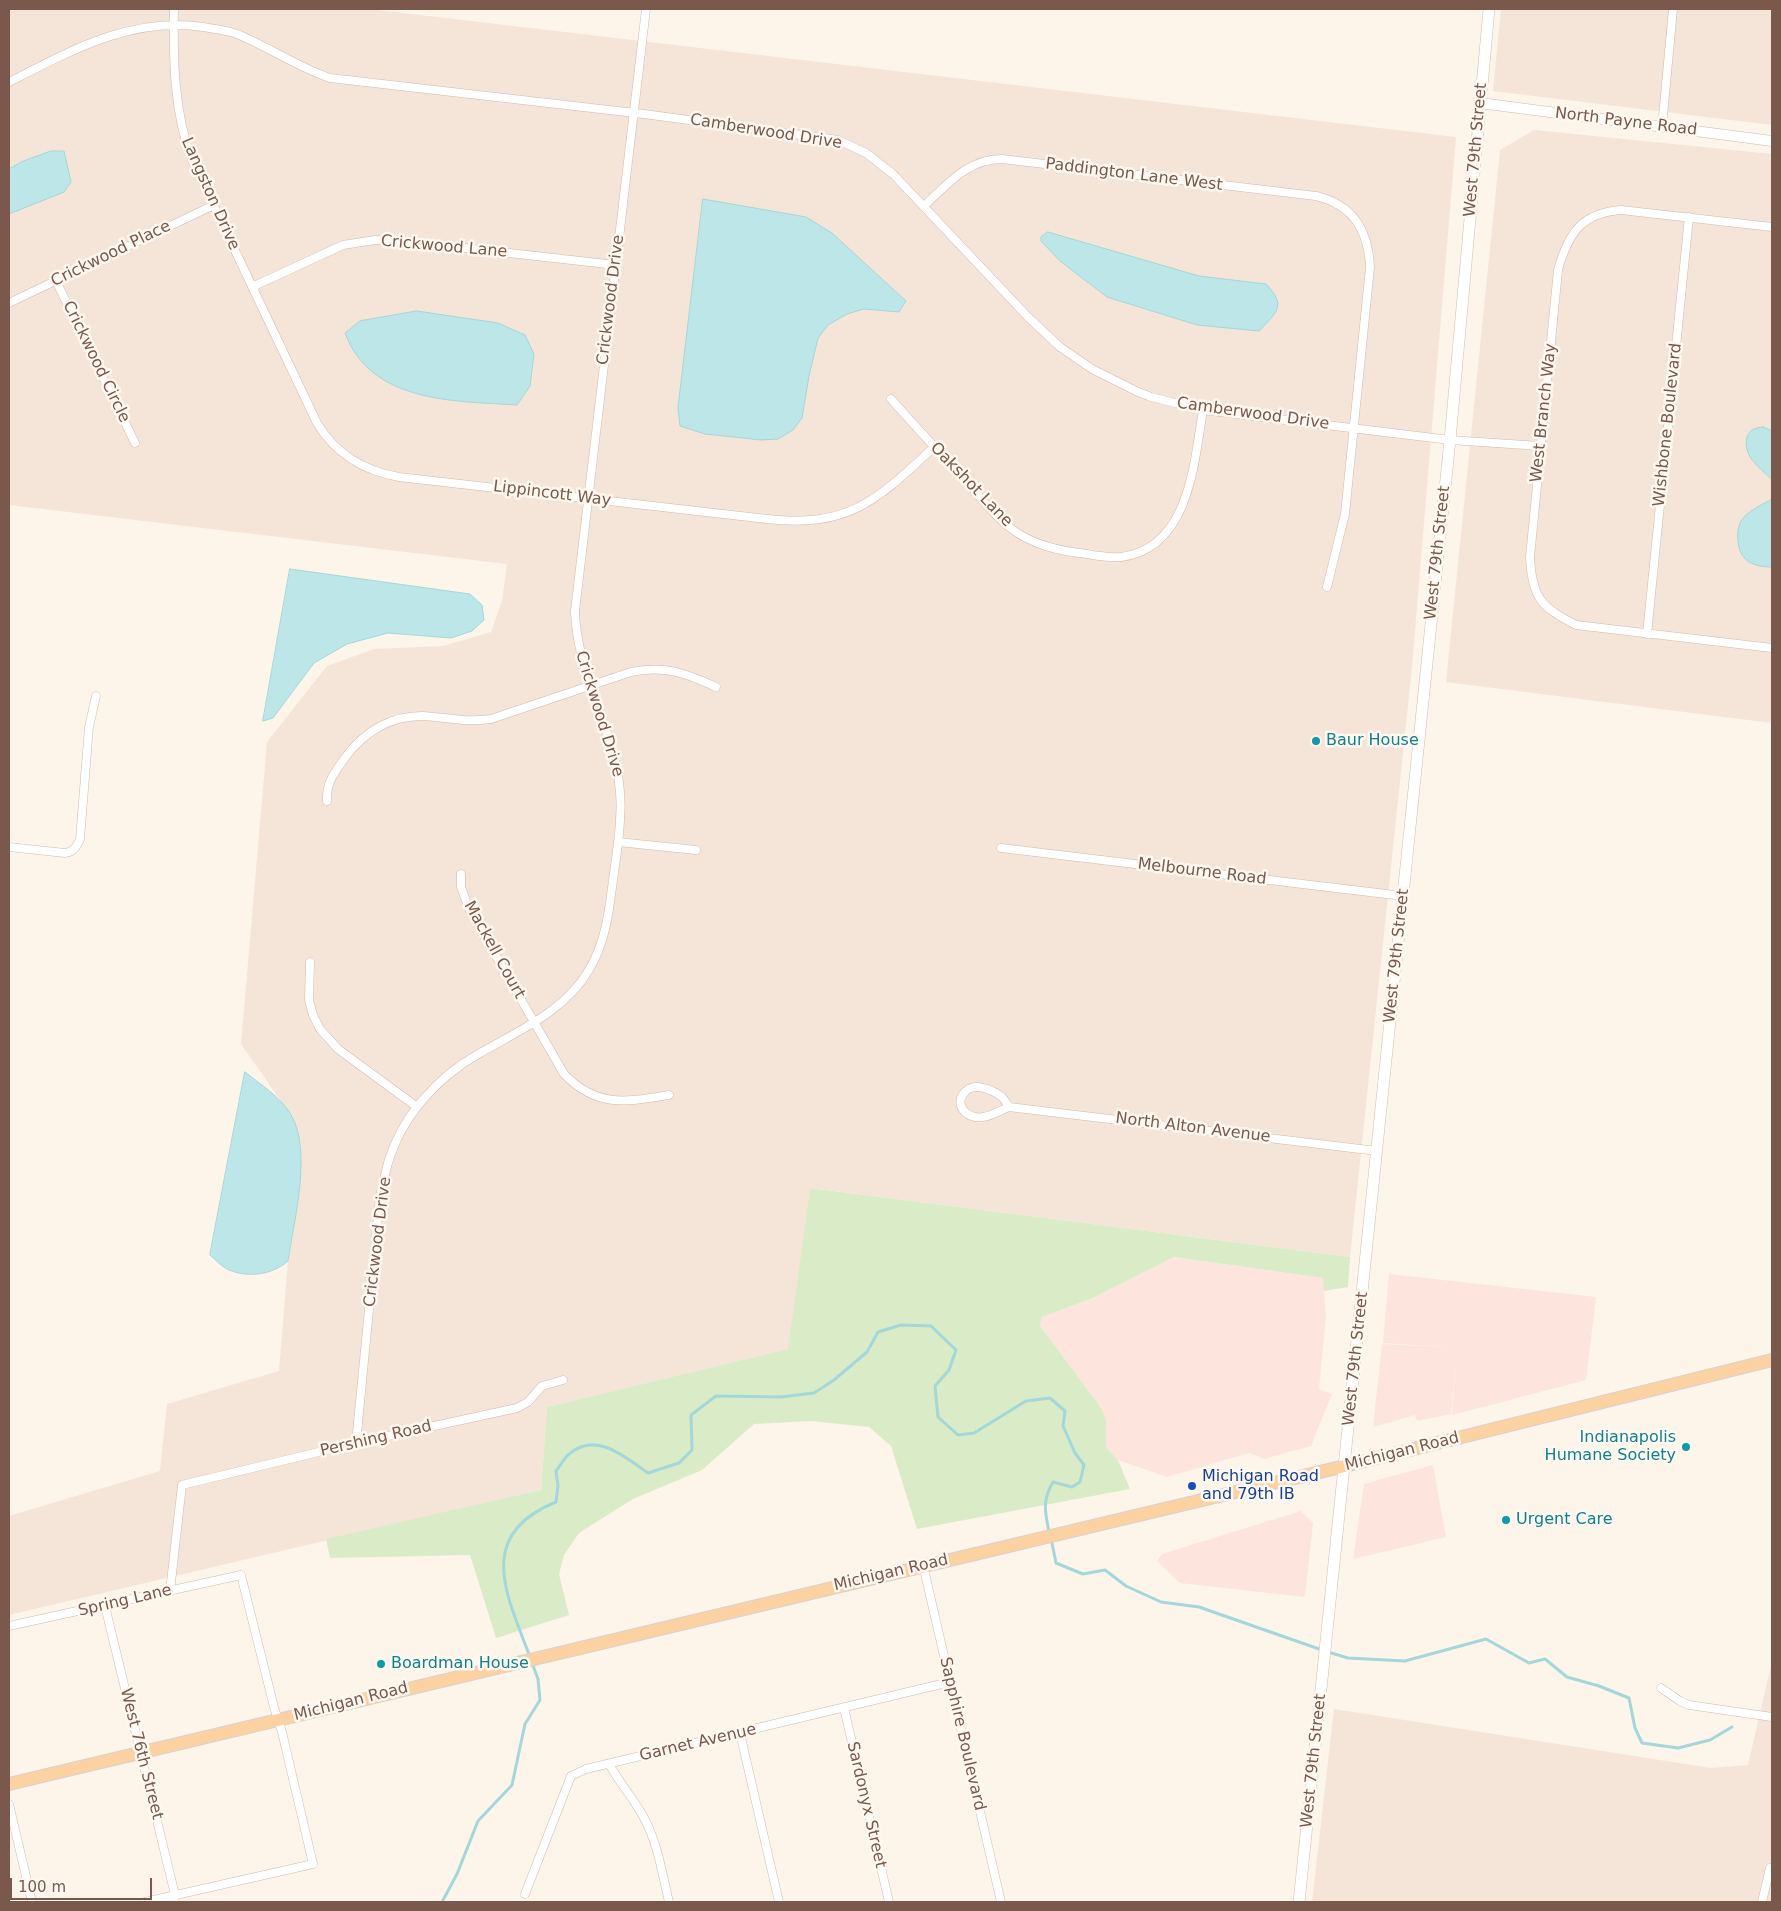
<!DOCTYPE html>
<html>
<head>
<meta charset="utf-8">
<style>
  body { margin:0 }
  #map { position:relative; width:1781px; height:1911px; overflow:hidden; background:#fdf4ea; font-family:"DejaVu Sans",sans-serif }
  canvas { display:block }
  .frame { position:absolute; inset:0; border:10px solid #7a584c; pointer-events:none }
  .scale { position:absolute; left:10px; top:1878px; width:142px; height:22px; box-sizing:border-box; border:2px solid #7a584c; border-top:0; padding-left:6px; font-size:15px; line-height:18px; white-space:nowrap; color:#7a584c; -webkit-text-stroke:4px #fff8f1; paint-order:stroke }
</style>
</head>
<body>
<div id="map">
<canvas width="1781" height="1911"></canvas>
<div class="frame"></div>
<div class="scale">100 m</div>
</div>
<script>
const g = document.querySelector('canvas').getContext('2d');
g.lineJoin = 'round';
function paint(path, color) { g.fillStyle = color; g.fill(path, 'evenodd'); }
function trace(path, color, width, dash) { g.strokeStyle = color; g.lineWidth = width; g.lineCap = dash ? 'butt' : 'round'; g.setLineDash(dash || []); g.stroke(path); }
function write(font, color, halo, rows, align = 'center') {
  g.font = font + ' "DejaVu Sans",sans-serif'; g.lineWidth = 5; g.setLineDash([]); g.textBaseline = 'middle'; g.strokeStyle = halo; g.fillStyle = color; for (const [text, x, y, turn = 0] of rows) {
    g.save(); g.translate(x, y); g.rotate((+turn || 0) * Math.PI / 180); g.textAlign = isNaN(turn) ? turn : align; if (halo) g.strokeText(text, 0, 0); g.fillText(text, 0, 0); g.restore();
  }
}
paint(new Path2D(`
  M 9,9 L 369,9 L 1456,137 L 1412,667 L 1350,1257 L 810,1188 L 789,1349 L 547,1407 L 541,1490 L 9,1615 L 9,1516 L 160,1471 L 167,1404 L 279,1371 L 288,1261 L 299,1186 L 301,1145 L 290,1114 L 241,1044 L 267,742 L 327,666 L 374,649 L 443,646 L 491,632 L 502,601 L 507,564 L 9,505 Z
  M 1501,9 L 1772,9 L 1772,125 L 1493,91 Z
  M 1534,130 L 1772,154 L 1772,723 L 1446,682 L 1500,150 Z
  M 1772,1661 L 1772,1902 L 1312,1902 L 1334,1709 L 1711,1768 L 1748,1765 Z`), '#f5e5d8');
paint(new Path2D(`
  M 1174,1257 L 1323,1278 L 1326,1316 L 1319,1389 L 1332,1394 L 1311,1446 L 1264,1459 L 1249,1453 L 1167,1477 L 1118,1460 L 1106,1447 L 1106,1420 L 1040,1326 L 1042,1317 L 1093,1298 Z
  M 1389,1274 L 1596,1297 L 1586,1380 L 1452,1415 L 1456,1360 L 1451,1414 L 1417,1421 L 1415,1415 L 1373,1427 L 1382,1344 L 1458,1348 L 1383,1343 Z
  M 1433,1465 L 1446,1537 L 1353,1559 L 1364,1484 Z
  M 1301,1511 L 1313,1523 L 1305,1597 L 1180,1583 L 1157,1561 L 1162,1554 Z`), '#fde5de');
paint(new Path2D(`
  M 810,1188 L 1350,1257 L 1348,1287 L 1324,1291 L 1323,1278 L 1174,1257 L 1093,1298 L 1042,1317 L 1040,1326 L 1101,1408 L 1106,1420 L 1106,1447 L 1118,1460 L 1130,1489 L 917,1529 L 891,1446 L 869,1427 L 811,1421 L 754,1424 L 702,1470 L 633,1499 L 579,1533 L 564,1555 L 559,1574 L 569,1615 L 496,1638 L 470,1555 L 330,1558 L 326,1539 L 541,1490 L 547,1407 L 788,1349 Z`), '#daecc7');
const water = new Path2D(`
  M 51,151 L 64,151 L 71,182 L 64,192 L 9,214 L 9,169 L 21,162 Z
  M 703,199 L 806,217 L 832,233 L 906,301 L 899,312 L 864,309 L 847,314 L 828,325 L 818,338 L 809,376 L 802,418 L 793,430 L 778,439 L 761,440 L 705,434 L 680,426 L 678,408 Z
  M 1048,232 L 1199,276 L 1266,284 C 1287,306 1277,312 1259,331 L 1197,325 L 1107,297 L 1060,261 L 1041,241 L 1041,237 Z
  M 417,311 L 498,323 L 525,335 L 534,354 L 530,386 L 517,405 C 454,401 371,403 345,333 L 360,321 Z
  M 1763,427 L 1772,431 L 1772,480 C 1761,468 1742,457 1747,437 C 1750,429 1755,428 1763,427 Z
  M 1772,499 L 1772,567 C 1753,567 1739,561 1738,540 C 1737,535 1738,526 1741,521 C 1747,511 1762,505 1772,499 Z
  M 290,569 L 470,594 L 482,605 L 484,620 L 472,631 L 451,638 L 388,633 L 347,644 L 314,663 L 273,718 L 263,721 Z
  M 245,1072 C 260,1084 279,1096 290,1113 C 313,1149 294,1220 288,1261 C 272,1275 248,1278 229,1270 C 222,1267 216,1260 210,1255 Z`);
paint(water, '#bde6e8');
trace(water, '#a3d7da', 1);
trace(new Path2D(`
  M 1051,1538 L 1056,1563 L 1083,1574 L 1105,1570 L 1126,1586 L 1161,1602 L 1199,1607 L 1322,1650
  M 1328,1652 L 1348,1658 L 1405,1661 L 1486,1639 L 1529,1663 L 1545,1659 L 1567,1677 L 1599,1686 L 1629,1698 L 1635,1728 L 1642,1743 L 1678,1748 L 1710,1740 L 1732,1727
  M 530,1657 C 507,1595 474,1535 556,1502 L 558,1486 L 556,1471 C 560,1466 563,1460 568,1455 C 595,1430 625,1457 648,1473 L 679,1463 L 692,1450 L 691,1415 L 716,1396 L 781,1397 L 814,1393 L 834,1380 L 867,1352 L 878,1332 L 901,1325 L 931,1326 L 956,1350 L 949,1370 L 935,1386 L 938,1417 L 958,1435 L 974,1433 L 1026,1401 L 1050,1398 L 1065,1411 L 1063,1426 L 1075,1453 L 1084,1465 L 1080,1482 L 1072,1487 L 1053,1482 C 1042,1500 1045,1512 1049,1532
  M 442,1902 L 457,1874 L 478,1821 L 512,1785 L 525,1724 L 540,1700 L 538,1679 L 532,1663`), '#a3d7da', 3);
const minor = new Path2D(`
  M 174,9 C 173,59 174,113 192,160 L 317,423 C 335,453 364,471 399,477 L 767,519 C 850,528 877,500 934,447
  M 9,82 C 70,51 132,16 203,27 C 215,29 226,30 237,34 C 269,47 297,67 330,78 L 644,114 L 838,140 L 866,153 L 893,174 L 1028,317 L 1060,347 L 1092,369 L 1136,391 L 1151,397 L 1203,410 L 1450,440 L 1540,446
  M 1662,127 L 1673,9
  M 924,206 C 947,185 967,159 1002,159 L 1316,196 C 1354,205 1368,231 1370,267 L 1345,514 L 1327,587
  M 1772,227 L 1621,210 C 1581,213 1568,234 1558,270 L 1530,557 C 1532,598 1541,607 1576,625 L 1772,648
  M 56,281 L 135,443
  M 252,287 L 343,245 L 375,240 L 402,241 L 616,265
  M 9,303 L 214,205
  M 891,399 C 915,426 940,453 965,480 C 979,496 993,514 1009,527 C 1032,545 1059,551 1087,554 C 1098,556 1110,558 1121,557 C 1190,548 1194,462 1203,410
  M 1647,634 L 1689,217
  M 327,801 C 326,783 334,773 344,759 C 363,733 388,716 422,716 C 448,717 463,723 491,719 L 631,672 C 665,665 685,673 716,687
  M 618,842 L 696,850
  M 9,847 L 65,853 C 74,852 77,846 80,839 L 89,727 L 96,696
  M 1001,848 L 1403,896
  M 461,874 L 461,887 L 469,909 L 564,1074 C 597,1108 626,1102 669,1095
  M 310,962 L 309,1000 L 313,1015 L 320,1029 L 338,1049 L 417,1107
  M 1009,1107 C 1001,1110 992,1116 983,1117 C 967,1120 952,1104 966,1091 C 975,1082 993,1090 1002,1097 C 1004,1099 1007,1104 1009,1107 L 1377,1151
  M 356,1443 L 380,1196 C 383,1185 385,1174 388,1163 C 402,1116 437,1077 480,1053 C 520,1030 565,1011 589,970 C 606,941 609,911 613,880 C 616,860 619,840 620,820 C 627,746 577,684 575,611 L 646,9
  M 923,1565 L 1001,1902
  M 170,1591 L 182,1485 L 356,1443 L 517,1408 L 528,1402 L 542,1386 L 563,1380
  M 105,1606 L 175,1895 L 174,1902
  M 9,1626 L 241,1575 L 274,1707 L 282,1732 L 313,1864 L 145,1902
  M 1661,1688 L 1680,1701 L 1689,1705 L 1772,1717
  M 844,1708 L 889,1902
  M 740,1733 L 779,1902
  M 609,1764 C 619,1782 633,1798 643,1816 C 658,1843 662,1873 669,1902
  M 9,1804 L 32,1902
  M 525,1894 L 571,1776 L 586,1769 L 950,1682
  M 1762,1902 L 1770,1868`);
const tertiary = new Path2D(`
  M 1480,103 L 1772,141`);
const secondary = new Path2D(`
  M 1299,1902 L 1450,440 L 1489,9`);
const primary = new Path2D(`
  M 9,1784 L 1345,1466 L 1772,1360`);
trace(minor, '#d1baaf', 9);
trace(tertiary, '#d1baaf', 11);
trace(secondary, '#d6bcae', 12);
trace(primary, '#dad0cd', 14);
trace(minor, '#fff', 8);
trace(tertiary, '#fff', 10);
trace(secondary, '#fff', 11);
trace(primary, '#fcd2a3', 12);
for (const [x, y, r, color] of [
  [1316,741,5,"#0f9aa8"],
  [1686,1447,5,"#0f9aa8"],
  [1192,1486,5,"#1a4fb4"],
  [1506,1520,5,"#0f9aa8"],
  [381,1664,5,"#0f9aa8"]
]) { const dot = new Path2D(); dot.arc(x, y, r, 0, 2 * Math.PI); g.fillStyle = color; g.fill(dot); trace(dot, '#fff8f1', 2); }
write('16px', '#7a584c', '#fff8f1', [
  ["North Payne Road",1626,122,7],
  ["Camberwood Drive",766,132,9],
  ["West 79th Street",1476,150,-85],
  ["Paddington Lane West",1134,175,7],
  ["Langston Drive",210,194,66],
  ["Crickwood Lane",444,247,5],
  ["Crickwood Place",111,254,-26],
  ["Crickwood Drive",611,300,-83],
  ["Crickwood Circle",96,362,64],
  ["West Branch Way",1544,413,-84],
  ["Camberwood Drive",1253,414,8],
  ["Wishbone Boulevard",1668,425,-84],
  ["Oakshot Lane",971,485,46],
  ["Lippincott Way",552,494,7],
  ["West 79th Street",1438,553,-84],
  ["Crickwood Drive",599,714,73],
  ["Melbourne Road",1202,872,7],
  ["Mackell Court",494,950,61],
  ["West 79th Street",1397,956,-84],
  ["North Alton Avenue",1193,1128,7],
  ["Crickwood Drive",378,1242,-83],
  ["West 79th Street",1356,1359,-84],
  ["Pershing Road",376,1439,-13],
  ["Michigan Road",1402,1452,-14],
  ["Michigan Road",891,1573,-13],
  ["Spring Lane",125,1601,-13],
  ["Michigan Road",351,1702,-14],
  ["Sapphire Boulevard",962,1734,77],
  ["Garnet Avenue",698,1743,-13],
  ["West 76th Street",141,1754,76],
  ["West 79th Street",1314,1761,-84],
  ["Sardonyx Street",866,1805,77]
]);
write('16px', '#0d838f', '#fff8f1', [
  ["Baur House",1326,741],
  ["Indianapolis",1676,1438,"right"],
  ["Humane Society",1676,1456,"right"],
  ["Urgent Care",1516,1520],
  ["Boardman House",391,1664]
], 'left');
write('16px', '#164399', '#fff8f1', [
  ["Michigan Road",1202,1477],
  ["and 79th IB",1202,1495]
], 'left');
</script>
</body>
</html>
